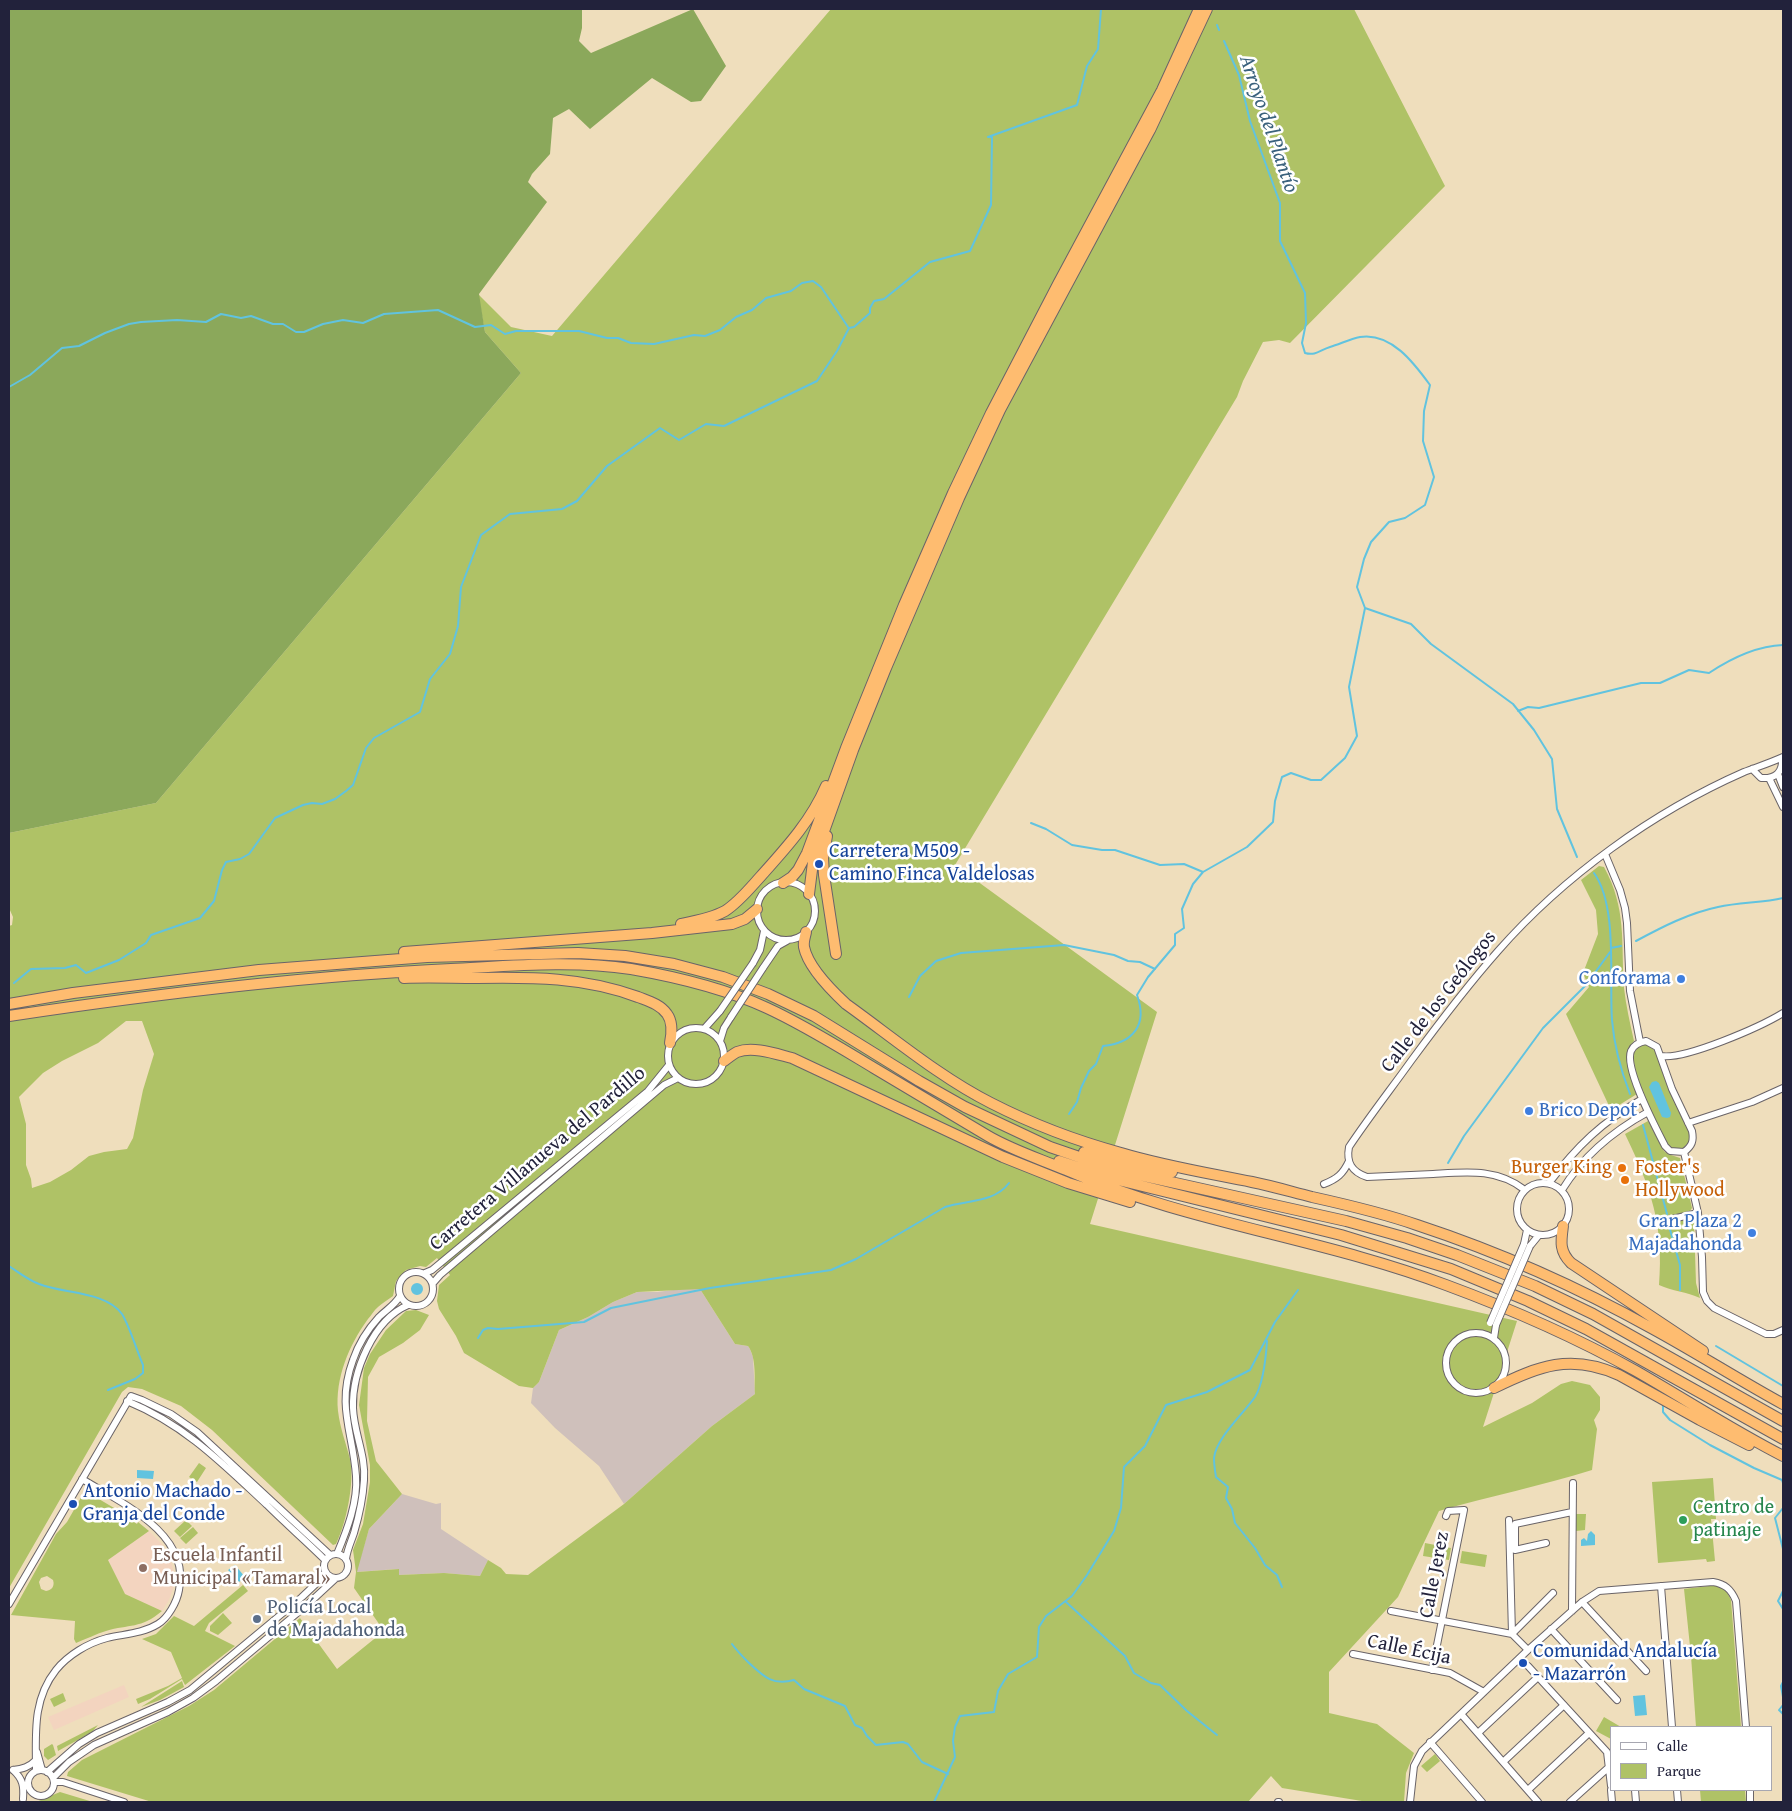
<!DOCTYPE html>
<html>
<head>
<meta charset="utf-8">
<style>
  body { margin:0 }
  #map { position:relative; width:1792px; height:1811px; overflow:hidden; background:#efdebc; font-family:"Gentium Book Plus",serif }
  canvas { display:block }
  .frame { position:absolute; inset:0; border:10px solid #22223b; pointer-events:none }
  .legend { position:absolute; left:1610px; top:1726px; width:162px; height:65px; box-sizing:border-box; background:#fff; border:1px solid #a7a7b1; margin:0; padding:6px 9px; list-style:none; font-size:15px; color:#22223b }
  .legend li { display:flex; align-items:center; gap:10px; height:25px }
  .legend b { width:25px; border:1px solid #a7a7b1 }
</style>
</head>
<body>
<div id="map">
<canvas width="1792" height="1811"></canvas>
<div class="frame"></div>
<ul class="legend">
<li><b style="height:6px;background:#fff"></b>Calle</li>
<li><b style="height:14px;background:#afc266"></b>Parque</li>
</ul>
</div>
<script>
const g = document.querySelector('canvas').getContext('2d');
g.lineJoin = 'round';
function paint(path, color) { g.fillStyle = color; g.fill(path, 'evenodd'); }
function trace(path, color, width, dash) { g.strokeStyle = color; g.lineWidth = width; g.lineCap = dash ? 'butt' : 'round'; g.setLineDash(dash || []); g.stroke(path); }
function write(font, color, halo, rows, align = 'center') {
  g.font = font + ' "Gentium Book Plus",serif'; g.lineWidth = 5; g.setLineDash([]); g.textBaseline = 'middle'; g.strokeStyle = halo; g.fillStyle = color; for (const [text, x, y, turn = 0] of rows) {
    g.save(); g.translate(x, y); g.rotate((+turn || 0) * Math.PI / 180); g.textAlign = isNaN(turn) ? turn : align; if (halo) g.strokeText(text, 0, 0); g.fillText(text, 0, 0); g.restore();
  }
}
paint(new Path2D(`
  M 149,1531 L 162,1544 L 169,1555 L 174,1572 L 174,1586 L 169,1600 L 162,1611 L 125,1594 L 108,1560 Z
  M 124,1685 L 129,1697 L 54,1730 L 48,1717 Z`), '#f3d4bf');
paint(new Path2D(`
  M 681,1289 L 700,1289 L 735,1344 L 748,1346 L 750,1349 L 753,1357 L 755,1394 L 712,1426 L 624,1504 L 599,1466 L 555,1428 L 531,1403 L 533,1388 L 539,1382 L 559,1330 L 588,1317 L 613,1302 L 637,1292 L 657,1292 Z
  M 402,1494 L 436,1504 L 441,1503 L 441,1529 L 488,1560 L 480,1576 L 444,1573 L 399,1575 L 398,1569 L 356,1572 L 369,1529 Z`), '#cfc0bb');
paint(new Path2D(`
  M 831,9 L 1354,9 L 1445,186 L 1290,343 L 1279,340 L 1263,342 L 1243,381 L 1237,397 L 955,865 L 1157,1012 L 1090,1224 L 1517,1321 L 1483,1427 L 1532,1403 L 1561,1384 L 1572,1381 L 1590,1385 L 1600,1397 L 1600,1410 L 1594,1420 L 1597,1429 L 1592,1470 C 1541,1486 1490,1496 1439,1511 L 1398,1597 L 1329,1672 L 1329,1713 L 1377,1724 L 1414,1753 L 1406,1773 L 1404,1802 L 1368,1802 L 1282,1788 L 1271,1776 L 1248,1802 L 152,1802 L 67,1776 L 68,1772 L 82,1760 L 189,1706 L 214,1690 L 300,1618 L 337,1669 L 384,1631 L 354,1588 L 356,1572 L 353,1550 L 363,1524 L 370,1482 L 370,1465 L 359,1405 L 364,1368 L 370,1354 L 386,1330 L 406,1311 L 416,1310 L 429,1315 L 420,1330 L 403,1343 L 379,1357 L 368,1377 L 367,1421 L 376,1461 L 402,1494 L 369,1529 L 357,1572 L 399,1569 L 399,1575 L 444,1573 L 480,1576 L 488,1560 L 501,1568 L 506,1574 L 528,1575 L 624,1504 L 712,1426 L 755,1394 C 754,1380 757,1358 748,1346 L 735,1344 L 700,1289 L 637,1292 L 613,1302 L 588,1317 L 559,1330 L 539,1382 L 533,1388 L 519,1386 L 464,1353 L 456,1336 L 439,1309 L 437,1301 L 439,1285 L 450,1275 L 437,1258 L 426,1267 L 420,1266 L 406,1270 L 396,1281 L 393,1296 C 388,1300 382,1303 378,1307 C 374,1310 371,1316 368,1319 C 349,1345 335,1378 338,1411 C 340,1428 346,1443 350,1459 C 355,1482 346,1524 336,1544 L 333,1545 L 212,1430 L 181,1406 L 142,1389 L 128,1387 L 122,1392 L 9,1588 L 9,926 L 12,925 L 13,917 L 9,908 L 9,833 L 156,803 L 521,373 L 485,332 L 478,294 L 511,327 L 552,336 ZM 126,1021 L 142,1021 L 154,1054 L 143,1090 L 133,1138 L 127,1149 L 104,1152 L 89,1156 L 71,1170 L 50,1182 L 32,1188 L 31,1179 L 26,1165 L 26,1124 L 19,1097 L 43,1073 L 62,1061 L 98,1043 Z
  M 1599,866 L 1604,867 C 1627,909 1621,942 1624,988 C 1626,1006 1630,1023 1634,1041 C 1620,1057 1631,1076 1637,1094 L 1611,1110 L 1566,1014 L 1589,987 L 1583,973 L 1598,934 L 1596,910 L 1581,880 Z
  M 1641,1045 L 1647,1045 L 1656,1051 L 1668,1088 L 1689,1132 L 1689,1142 L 1682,1149 L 1672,1148 L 1667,1144 C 1656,1121 1631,1077 1634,1052 Z
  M 1648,1121 L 1664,1151 L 1668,1154 L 1680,1158 L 1692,1208 L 1690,1211 L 1691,1220 L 1694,1222 L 1696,1283 L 1700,1298 C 1687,1292 1672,1291 1659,1285 C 1664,1225 1651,1188 1625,1134 Z
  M 199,1463 L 206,1468 L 197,1482 L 189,1477 Z
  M 1713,1478 L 1716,1519 L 1711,1519 L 1715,1561 L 1707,1562 L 1706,1559 L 1658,1563 L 1652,1482 Z
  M 87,1492 L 131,1518 L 131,1520 L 137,1524 L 138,1522 L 149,1531 L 108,1560 L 125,1594 L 162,1611 C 141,1629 129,1624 106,1631 C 96,1634 86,1639 76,1643 L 74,1639 L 75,1621 L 11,1615 L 56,1534 L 67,1522 L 83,1494 ZM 47,1576 L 53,1580 C 55,1586 52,1590 46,1591 L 41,1589 L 39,1582 L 41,1578 Z
  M 1576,1514 L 1586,1514 L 1585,1530 L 1576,1531 Z
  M 186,1520 L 192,1526 L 180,1537 L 174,1531 Z
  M 193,1527 L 198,1533 L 186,1544 L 180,1538 Z
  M 1425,1543 L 1451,1548 L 1449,1560 L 1423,1556 Z
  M 1462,1551 L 1487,1555 L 1485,1567 L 1460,1563 Z
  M 243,1585 L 248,1591 L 209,1623 L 205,1631 L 235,1646 L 185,1685 L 182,1679 L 150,1699 L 138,1704 L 136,1699 L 168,1686 L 182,1678 L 171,1652 L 142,1639 L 156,1634 L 174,1616 L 194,1626 Z
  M 1717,1585 L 1726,1590 L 1731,1600 L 1741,1727 L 1696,1727 L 1691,1656 L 1684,1589 Z
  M 223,1613 L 232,1623 L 218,1635 L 210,1631 L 210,1626 Z
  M 182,1681 L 184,1687 L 160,1700 L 141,1707 Z
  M 63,1693 L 66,1701 L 54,1707 L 50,1699 Z
  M 1604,1717 L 1621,1727 L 1611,1727 L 1611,1739 L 1596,1731 Z
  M 98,1725 L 92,1732 L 58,1751 L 57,1746 Z
  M 52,1744 L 53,1745 L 56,1755 L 48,1760 L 44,1756 L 44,1749 Z
  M 1435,1754 L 1440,1761 L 1427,1772 L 1421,1766 Z
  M 1700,1790 L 1745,1790 L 1746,1802 L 1701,1802 Z
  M 60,1792 L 93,1802 L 36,1802 Z`), '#afc266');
paint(new Path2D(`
  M 9,9 L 582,9 L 582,28 L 579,41 L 591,53 L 693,9 L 726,66 L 701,101 L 691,102 L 652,78 L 590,129 L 569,109 L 553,118 L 550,154 L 532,174 L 528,182 L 547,202 L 479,294 L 485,332 L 521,373 L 156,803 L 9,833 Z`), '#8ba85b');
paint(new Path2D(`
  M 1656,1081 L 1659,1083 L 1671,1113 L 1670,1117 L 1667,1118 L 1662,1117 L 1649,1087 L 1652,1082 Z
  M411 1289a6 6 0 1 1 12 0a6 6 0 1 1-12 0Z
  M 137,1470 L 154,1471 L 153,1479 L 137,1478 Z
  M 1591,1531 L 1595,1535 L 1595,1545 L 1581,1546 L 1581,1540 L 1584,1538 L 1587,1541 L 1588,1534 Z
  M 235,1565 L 245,1577 L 239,1582 L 228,1570 Z
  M 1645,1695 L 1647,1715 L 1635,1716 L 1633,1696 Z`), '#61c3df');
trace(new Path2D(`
  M 1217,25 L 1219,30
  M 1224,41 L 1239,75 L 1250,121 L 1280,203 L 1280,241 L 1305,293 L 1306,323 L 1302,343 L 1305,353 C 1316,356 1320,350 1330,347 C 1340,344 1350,339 1360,337 C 1391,332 1414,363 1430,385 L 1424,411 L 1423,441 L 1434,477 L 1425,505 L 1405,518 L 1389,522 L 1371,542 L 1364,559 L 1357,587 L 1365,608
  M 9,387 L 30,375 L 62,348 L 79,346 L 105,333 L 129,324 L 141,322 L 177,320 L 206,322 L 221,314 L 241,318 L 251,316 L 273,324 L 283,324 L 296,332 L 304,332 L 323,324 L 343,320 L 363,323 L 384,314 L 438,310 L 475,327 L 491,325 L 505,334 L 516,331 L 579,331 L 607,338 L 618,338 L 631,343 L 654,344 L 694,335 L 705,336 L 720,330 L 736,317 L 752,310 L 766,298 L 791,291 L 802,283 L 813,281 L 821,287 L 848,327
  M 1365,608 L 1411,624 L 1431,644 L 1513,704 L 1534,730 L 1552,759 L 1557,809 L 1577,857
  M 1518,711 L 1528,707 L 1539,708 L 1641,683 L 1660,683 L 1689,670 L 1709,673 C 1730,659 1757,646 1783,645
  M 1031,823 L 1046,829 L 1072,845 L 1102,850 L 1115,850 L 1160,865 L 1184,864 L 1203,872
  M 1594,873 C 1618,906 1609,979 1612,1020 C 1614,1044 1621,1071 1630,1094
  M 1636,941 C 1662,927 1689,913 1718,907 C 1740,902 1762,903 1783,898
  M 1611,948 L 1621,946
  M 14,983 L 31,969 L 65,968 L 76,965 L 86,973 L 119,960 L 146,943 L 151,935 L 200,918 L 214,901 L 222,870 L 226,862 L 240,859 L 249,854 L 275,818 L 303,805 L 312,803 L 322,804 L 335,799 L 346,791 L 353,785 L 366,748 L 374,738 L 420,712 L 430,679 L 450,654 L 458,626 L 461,587 L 481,535 L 510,514 L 562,509 L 577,501 L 607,466 L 660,428 L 679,440 L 706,424 L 724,426 L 817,381 L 837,351 L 849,328 L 854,327 L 870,313 L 870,308 L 874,301 L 884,299 L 930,262 L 970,251 L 991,205 L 992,137 L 988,137 L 1077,105 L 1087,66 L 1098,49 L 1101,9
  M 909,997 L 920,976 L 936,961 L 961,953 L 1064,945 L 1114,955 L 1128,961 L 1140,962 L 1155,969
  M 1069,1114 L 1077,1102 L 1081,1088 L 1089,1071 L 1096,1064 L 1103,1046 C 1133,1043 1148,1025 1137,995 L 1148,977 L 1175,945 L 1175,934 L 1184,928 L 1182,909 L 1193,884 L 1203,872 L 1247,847 L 1273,822 L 1275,801 L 1282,777 L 1291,773 L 1311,780 L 1321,780 L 1345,758 L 1357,736 L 1349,687 L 1365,608
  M 1643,1125 L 1667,1214
  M 1448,1163 L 1464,1136 L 1543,1028 L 1586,985 L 1610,952
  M 1669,1226 L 1680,1265 L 1680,1290
  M 9,1266 C 18,1272 28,1280 39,1284 C 64,1294 105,1291 122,1314 C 129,1325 137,1351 143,1365 L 143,1373 L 135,1379 L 108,1390
  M 478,1338 L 483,1330 L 488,1328 L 498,1329 L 584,1322 L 611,1308 L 710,1288 L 831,1270 L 856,1259 L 945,1207 C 967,1200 994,1203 1009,1183
  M 1267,1341 C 1266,1356 1263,1384 1255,1397 C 1244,1413 1216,1438 1214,1458 C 1214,1464 1215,1471 1216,1477 L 1228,1487 L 1226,1498 L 1232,1509 L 1235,1523 L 1255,1548 L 1265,1565 L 1277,1575 L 1282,1587
  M 1716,1346 L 1783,1386
  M 1663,1404 L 1663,1412 L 1670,1420 L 1710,1445 L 1754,1468 L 1782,1480 L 1783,1483
  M 1783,1508 L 1775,1518 L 1783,1549
  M 1783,1591 L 1778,1601 L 1783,1609
  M 1066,1602 L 1125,1656 L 1134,1673 L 1151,1683 L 1160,1685 L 1187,1711 L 1217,1735
  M 732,1644 C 737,1651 742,1656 748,1662 C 763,1676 772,1686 794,1680 L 804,1689 L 845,1706 L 855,1725 L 862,1728 L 867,1736 L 876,1745 L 903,1742 L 908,1744 L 922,1762 L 948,1774
  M 1783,1682 L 1781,1686 L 1783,1697
  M 1783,1705 L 1779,1710 L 1783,1714
  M 934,1802 L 955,1757 L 953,1741 L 955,1727 L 960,1716 L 994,1712 L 998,1691 L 1008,1674 L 1037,1657 L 1039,1627 L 1046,1616 L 1072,1596 L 1087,1575 L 1114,1531 L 1121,1508 L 1124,1467 L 1145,1446 L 1166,1405 L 1207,1392 L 1250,1370 L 1275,1322 L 1298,1290`), '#61c3df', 2);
const minor = new Path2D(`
  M 1752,769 L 1761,778 C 1775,779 1783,773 1782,758
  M 1778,774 L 1783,787
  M 1769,778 L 1783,807
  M 1605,854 L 1620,890 L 1625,908 L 1627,923 L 1630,991 L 1640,1042
  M757 911a29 29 0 1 1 58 0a29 29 0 1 1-58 0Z
  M 753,963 L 760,950 L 764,931
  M 763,968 L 778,946 L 787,941
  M668 1056a28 28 0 1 1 56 0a28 28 0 1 1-56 0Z
  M 704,1029 L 720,1011
  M 720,1041 L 724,1028 L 731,1017
  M 1646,1041 L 1657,1047 L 1672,1089 L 1692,1131 C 1694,1141 1692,1146 1684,1152 L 1670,1151 L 1665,1146 C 1656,1128 1624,1069 1631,1051 C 1634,1044 1640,1042 1646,1041 Z
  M 1661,1056 C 1685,1060 1760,1027 1783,1013
  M 1688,1123 L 1752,1102 L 1783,1088
  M 1684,1152 L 1698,1213 L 1702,1257 L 1703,1292 L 1707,1301 L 1714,1308 L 1766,1334 L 1774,1334 L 1783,1330
  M1517 1209a26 26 0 1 1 52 0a26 26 0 1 1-52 0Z
  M 1549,1183 C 1577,1146 1602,1122 1642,1099
  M 1324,1184 C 1337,1179 1343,1174 1349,1161
  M 1525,1190 C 1497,1168 1466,1172 1433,1174 C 1411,1175 1389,1176 1367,1177 C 1352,1172 1346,1163 1349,1147 C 1369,1117 1391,1089 1411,1061 C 1439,1023 1467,986 1498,951 C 1564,876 1653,812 1744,772 C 1757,767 1770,763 1783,757
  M 1562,1190 C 1583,1156 1613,1131 1648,1112
  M 1651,1224 L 1698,1213
  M 1524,1244 L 1527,1230
  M 1530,1246 L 1539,1235
  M399 1289a17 17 0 1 1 34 0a17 17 0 1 1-34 0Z
  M 425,1273 L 432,1270 L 648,1091 L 669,1065
  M 433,1283 L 440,1275 L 664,1085 L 678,1078
  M1446 1363a30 30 0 1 1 60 0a30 30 0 1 1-60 0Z
  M 1494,1338 L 1496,1325
  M 127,1401 C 185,1425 222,1463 267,1505 C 286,1524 306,1541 325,1560
  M 1509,1520 L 1512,1634 L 1528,1650
  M 1546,1543 L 1515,1550 L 1515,1524 L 1572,1512
  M324 1566a12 12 0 1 1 24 0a12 12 0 1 1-24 0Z
  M 337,1554 C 347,1530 358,1502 356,1476 C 353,1432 336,1406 353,1360 C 358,1345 368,1329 379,1317 C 386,1310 395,1305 400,1296
  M 346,1559 C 347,1550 351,1542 354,1533 C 359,1516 363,1498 364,1480 C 366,1456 354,1433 353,1408 C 352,1372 373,1320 408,1305
  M 1661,1586 L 1672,1727
  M 1582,1602 L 1646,1671
  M 9,1604 L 131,1396 L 142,1400 L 171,1414 L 197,1432 L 330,1555
  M 1391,1611 L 1512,1634 L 1553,1593
  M 1572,1611 L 1573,1483
  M 1551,1629 L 1617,1700
  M 1353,1654 L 1450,1673 L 1484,1692
  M 1528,1666 L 1607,1752 L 1611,1786
  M 1432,1670 L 1464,1510 L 1448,1511 L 1446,1516
  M 1461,1714 L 1538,1802
  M 1478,1733 L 1538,1677
  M 1430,1742 L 1482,1802
  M 37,1752 L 42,1770
  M 1503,1762 L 1564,1705
  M28 1783a13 13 0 1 1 26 0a13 13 0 1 1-26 0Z
  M 13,1770 C 23,1779 24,1786 23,1799
  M 13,1770 C 23,1769 29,1767 36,1760
  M 36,1771 C 36,1735 32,1700 56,1670 C 68,1655 88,1643 107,1638 C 123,1634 142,1634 158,1624 C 168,1618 177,1602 179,1590 C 191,1534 122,1503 82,1479
  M 47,1772 L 79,1744 L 97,1733 L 168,1702 L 190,1690 L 302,1597 L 321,1579 L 325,1573
  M 53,1778 L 69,1762 L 94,1745 L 168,1712 L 193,1698 L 216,1681 L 308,1604 L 335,1579
  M 54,1782 L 63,1782 L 124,1802
  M 1528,1790 L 1589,1733
  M 1611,1790 L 1612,1802
  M 1635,1790 L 1636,1802
  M 1677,1790 L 1678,1802
  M 1750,1790 L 1750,1802
  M 1278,1802 L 1279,1802
  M 1410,1802 L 1414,1766 L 1422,1751 L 1528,1650 L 1582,1602 L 1599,1591 L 1713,1582 C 1725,1584 1731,1589 1736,1601 L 1746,1727
  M 1570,1802 L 1609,1767`);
const highway = new Path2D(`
  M 827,836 L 823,858 L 824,875 L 836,954
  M 783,883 L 792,877 L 798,870 L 807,853 L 846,748 L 904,605 L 953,493 L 991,413 L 1058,284 L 1162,90 L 1199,9
  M 809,894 L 813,862 L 853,750 L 886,668 L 959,498 L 1000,410 L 1150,130 L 1207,9
  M 681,924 C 696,921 712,918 725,911 C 739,902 750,888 761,876 C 786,848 811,821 826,786
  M 806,932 C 805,937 803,942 804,947 C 808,967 832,991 846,1004 C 892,1037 941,1078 991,1103 C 1032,1124 1077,1141 1121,1153 C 1164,1166 1208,1173 1252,1182 C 1272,1186 1292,1192 1312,1197 C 1348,1205 1383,1213 1417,1225 C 1499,1252 1578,1287 1653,1329 C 1697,1353 1739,1380 1783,1404
  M 404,952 L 652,933 L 732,924 L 745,919 L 757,909
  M 404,978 C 428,977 452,978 476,978 C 532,977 584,977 638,997 C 648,1001 660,1004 667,1014 C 673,1022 672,1033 670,1043
  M 9,1004 L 73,993 L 259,970 L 427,957 L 578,953 L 625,956 L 674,964 L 723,977 L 768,994 L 814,1016 L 919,1081 L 965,1107 L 1050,1147 L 1117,1170 L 1346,1221 L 1407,1238 L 1457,1255 L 1535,1286 L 1593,1314 L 1783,1421
  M 9,1016 C 155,994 303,976 451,969 C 510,966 572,960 631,969 C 677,977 724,988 767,1008 C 804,1025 839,1047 874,1068 C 912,1091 950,1113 988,1136 C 1012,1150 1040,1159 1066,1170 C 1188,1223 1322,1238 1446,1285 C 1511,1309 1575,1337 1636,1371 C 1685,1399 1732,1430 1783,1456
  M 724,1061 C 728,1058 733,1054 737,1052 C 753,1046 776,1054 792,1058 L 1003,1157 L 1068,1183 L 1130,1202
  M 1084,1152 L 1119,1162 L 1172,1172
  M 1059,1161 L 1114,1179 L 1341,1235 L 1451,1269 L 1528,1301 L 1586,1329 L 1783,1439
  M 1563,1226 C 1561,1241 1559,1251 1571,1263 L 1703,1351
  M 1494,1388 C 1538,1366 1571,1353 1619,1375 L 1700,1420 L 1749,1445`);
trace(minor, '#6a6468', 8);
trace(highway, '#6a6468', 12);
trace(minor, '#fff', 6);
trace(highway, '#febc70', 10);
const minorBridge = new Path2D(`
  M 720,1011 L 753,963
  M 731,1017 L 763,968
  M 1490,1323 L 1524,1244
  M 1496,1325 L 1530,1246`);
trace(minorBridge, '#6a6468', 8, []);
trace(minorBridge, '#fff', 6);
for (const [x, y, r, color] of [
  [819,864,5,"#1a4fb4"],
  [1681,979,5,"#3f7fe0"],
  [1529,1111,5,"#3f7fe0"],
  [1622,1168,5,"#e8710a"],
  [1625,1180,5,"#e8710a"],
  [1752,1233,5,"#3f7fe0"],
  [73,1504,5,"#1a4fb4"],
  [1683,1520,5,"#2e9e5b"],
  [143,1568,5,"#8d6e63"],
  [257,1619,5,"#5c6f8a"],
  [1523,1663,5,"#1a4fb4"]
]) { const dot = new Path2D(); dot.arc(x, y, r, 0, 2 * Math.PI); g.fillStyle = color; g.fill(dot); trace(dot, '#fff', 2); }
write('20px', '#164399', '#fff', [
  ["Carretera M509 -",829,852],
  ["Camino Finca Valdelosas",829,875],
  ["Antonio Machado -",83,1492],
  ["Granja del Conde",83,1515],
  ["Comunidad Andalucía",1533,1652],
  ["- Mazarrón",1533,1675]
], 'left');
write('20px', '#366cbe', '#fff', [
  ["Conforama",1671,979],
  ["Brico Depot",1539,1111,"left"],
  ["Gran Plaza 2",1742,1222],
  ["Majadahonda",1742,1245]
], 'right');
write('20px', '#22223b', '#fff', [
  ["Calle de los Geólogos",1439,1002,-52],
  ["Carretera Villanueva del Pardillo",538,1159,-40],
  ["Calle Jerez",1435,1575,-79],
  ["Calle Écija",1409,1650,12]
]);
write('20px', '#c56008', '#fff', [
  ["Burger King",1612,1168],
  ["Foster's",1635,1168,"left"],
  ["Hollywood",1635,1191,"left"]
], 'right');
write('20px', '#27864d', '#fff', [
  ["Centro de",1693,1508],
  ["patinaje",1693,1531]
], 'left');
write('20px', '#785e54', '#fff', [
  ["Escuela Infantil",153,1556],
  ["Municipal «Tamaral»",153,1579]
], 'left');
write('20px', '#4e5e75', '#fff', [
  ["Policía Local",267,1608],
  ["de Majadahonda",267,1631]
], 'left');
write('italic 21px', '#3b627d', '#fff', [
  ["Arroyo del Plantío",1268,124,71]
]);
</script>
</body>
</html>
